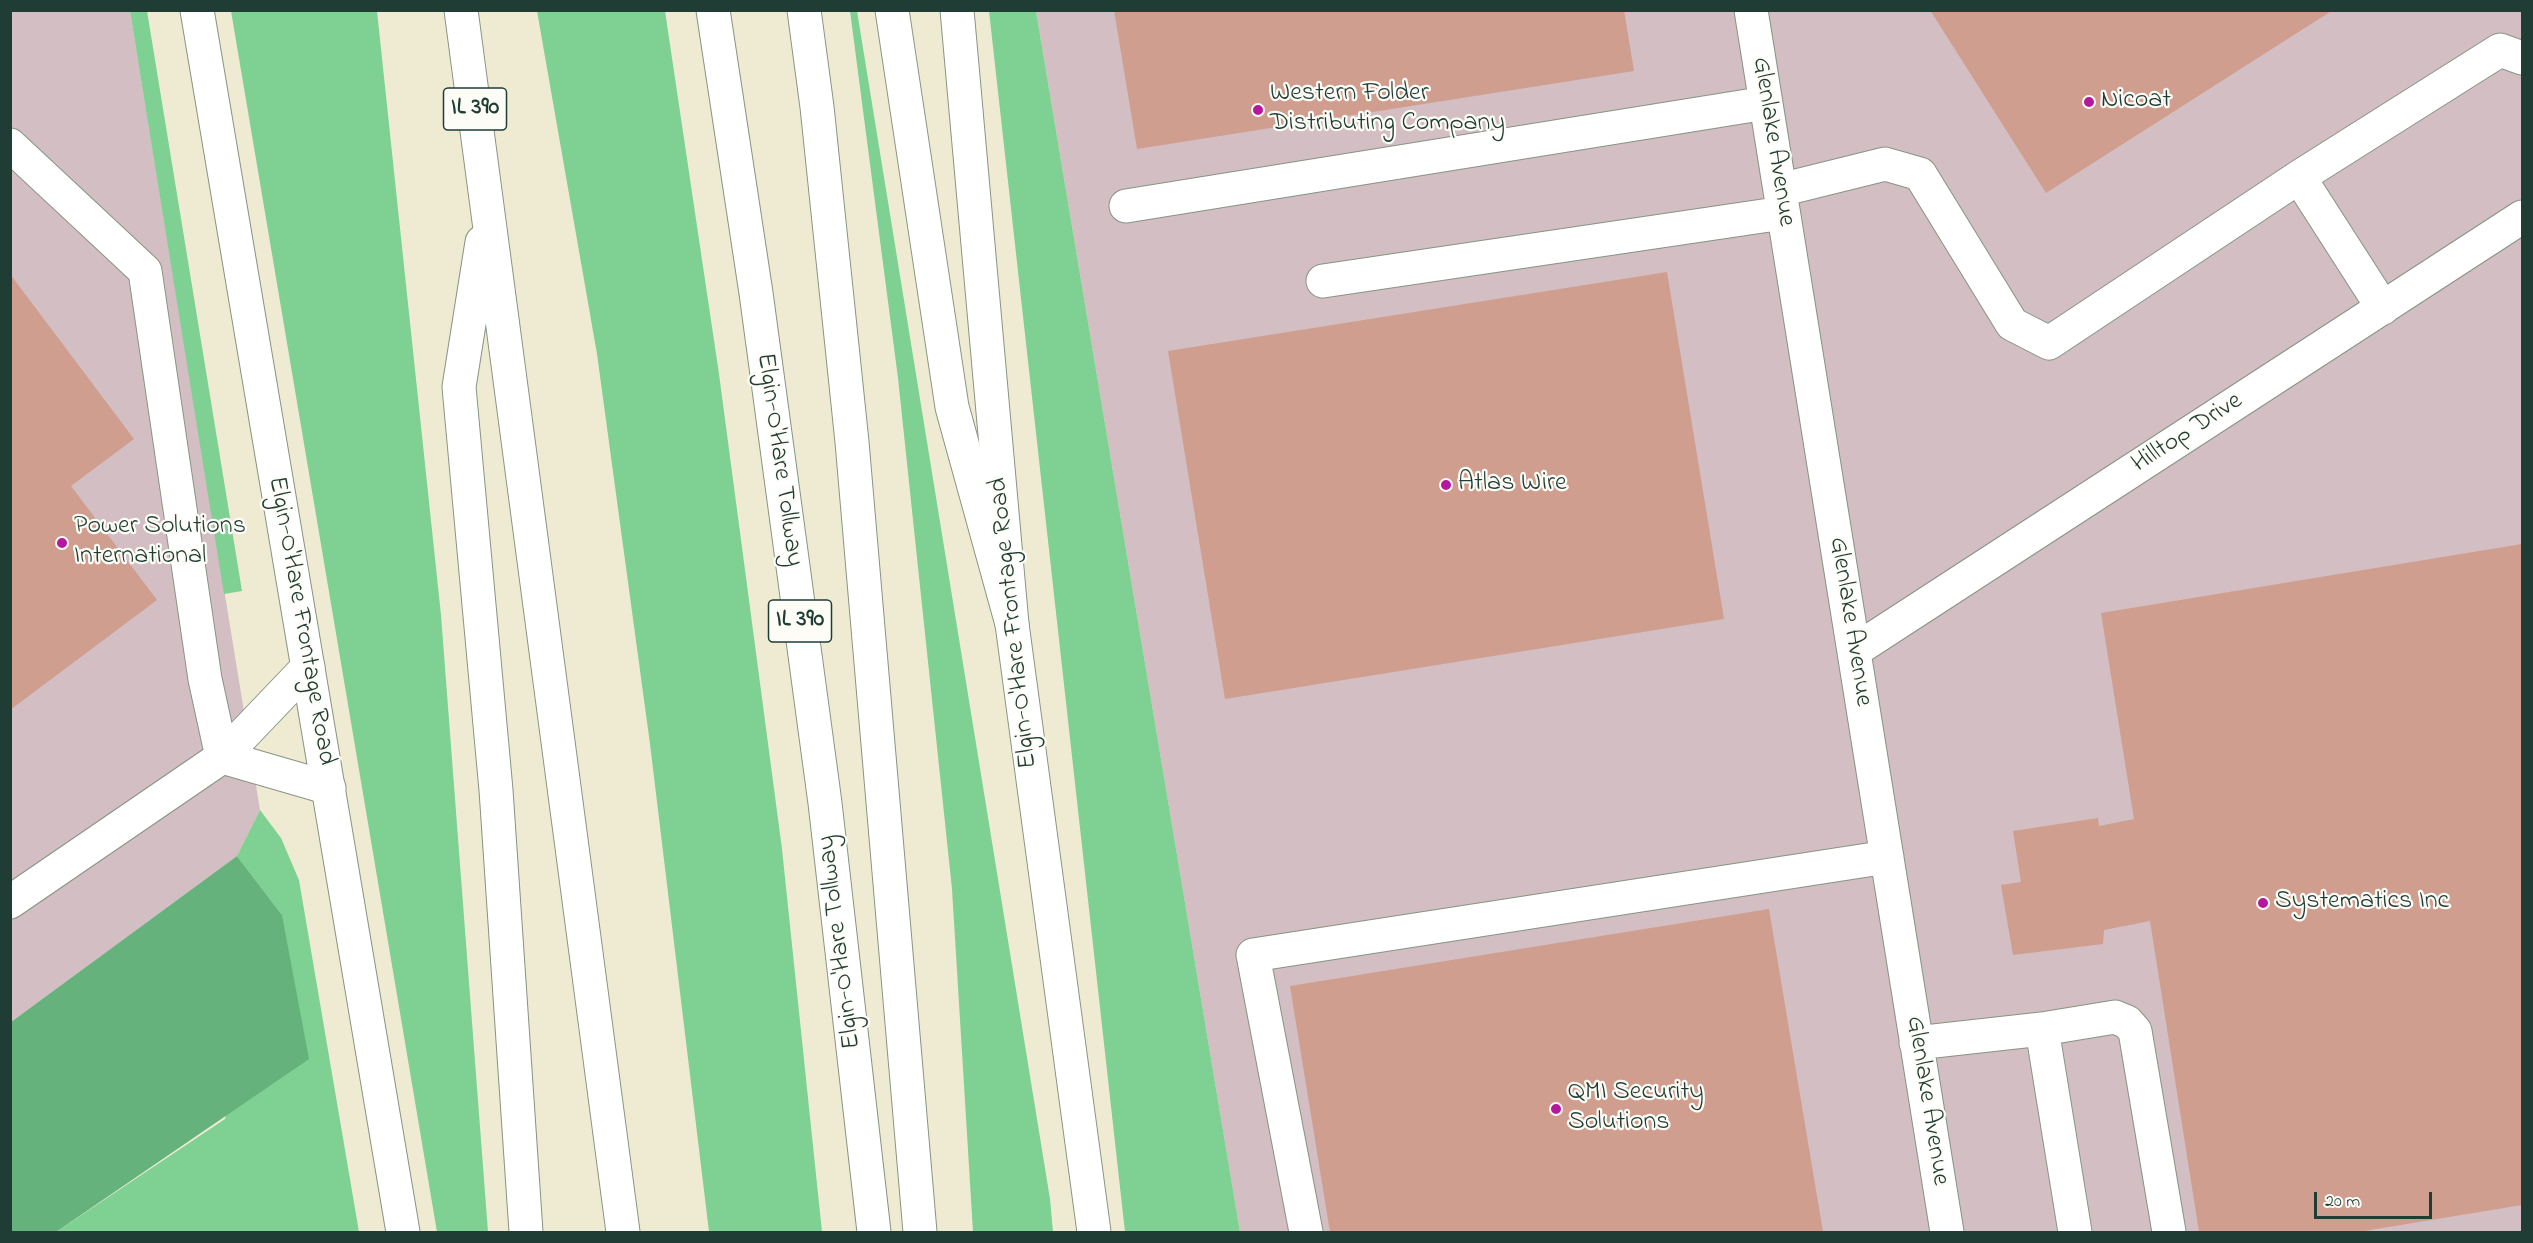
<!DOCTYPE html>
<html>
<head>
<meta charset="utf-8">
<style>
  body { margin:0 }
  #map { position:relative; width:2533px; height:1243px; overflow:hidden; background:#efebd3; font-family:"Indie Flower",sans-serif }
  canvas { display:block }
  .frame { position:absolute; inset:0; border:12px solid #1f3d34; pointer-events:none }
  .scale { position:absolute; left:2314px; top:1192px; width:118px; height:27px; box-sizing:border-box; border:3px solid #1f3d34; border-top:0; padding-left:8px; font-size:18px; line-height:21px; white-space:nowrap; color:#1f3d34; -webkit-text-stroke:4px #fdfcf7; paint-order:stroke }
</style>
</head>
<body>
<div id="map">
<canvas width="2533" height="1243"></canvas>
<div class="frame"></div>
<div class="scale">20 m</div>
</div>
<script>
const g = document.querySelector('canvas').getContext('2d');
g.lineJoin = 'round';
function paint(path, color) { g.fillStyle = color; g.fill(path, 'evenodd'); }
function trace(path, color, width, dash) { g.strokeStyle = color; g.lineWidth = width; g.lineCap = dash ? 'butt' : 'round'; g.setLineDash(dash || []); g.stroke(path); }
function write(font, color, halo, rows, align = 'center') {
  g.font = font + ' "Indie Flower",sans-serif'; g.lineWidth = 4.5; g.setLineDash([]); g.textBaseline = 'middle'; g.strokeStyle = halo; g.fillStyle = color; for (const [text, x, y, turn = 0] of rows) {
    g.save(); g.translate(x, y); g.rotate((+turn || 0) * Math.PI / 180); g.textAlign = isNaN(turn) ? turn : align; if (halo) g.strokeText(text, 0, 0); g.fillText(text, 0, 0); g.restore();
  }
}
paint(new Path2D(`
  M 11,11 L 130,11 L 260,810 L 237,856 L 11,1022 Z
  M 1036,11 L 2522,11 L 2522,1232 L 1240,1232 Z`), '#d2bec3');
paint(new Path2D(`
  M 130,11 L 147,11 L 242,591 L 224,594 Z
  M 231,11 L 377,11 L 441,615 L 488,1232 L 437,1232 Z
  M 537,11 L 665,11 L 719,374 L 782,849 L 822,1232 L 709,1232 L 650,744 L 597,354 Z
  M 850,11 L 857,11 L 1050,1199 L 1053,1232 L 973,1232 L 952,889 L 898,378 Z
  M 989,11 L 1036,11 L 1240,1232 L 1125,1232 Z
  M 260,810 L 281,838 L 299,880 L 359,1232 L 56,1232 L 225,1119 L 282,915 L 237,856 Z`), '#7ed093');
paint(new Path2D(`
  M 237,856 L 282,915 L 309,1059 L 56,1232 L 11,1232 L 11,1022 Z`), '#66b27d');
paint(new Path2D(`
  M 1114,10 L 1624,10 L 1634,71 L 1137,149 Z
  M 1930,10 L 2333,10 L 2046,193 Z
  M 1667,272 L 1724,619 L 1225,699 L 1168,351 Z
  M 10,274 L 134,439 L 71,486 L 157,600 L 10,710 Z
  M 2522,544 L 2522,1205 L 2358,1232 L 2199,1232 L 2150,921 L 2104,930 L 2103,944 L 2013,955 L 2001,885 L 2021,882 L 2013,831 L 2098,818 L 2099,826 L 2134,819 L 2101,613 Z
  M 1769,909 L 1823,1232 L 1330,1232 L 1290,986 Z`), '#d09e8e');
const minor = new Path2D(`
  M 1751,10 L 1947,1232
  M 10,145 L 145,271 L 205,679 L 222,757
  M 2299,177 L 2500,50 L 2522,58
  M 1780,190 L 1885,164 L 1920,174 L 2012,324 L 2049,343 L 2299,177 L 2383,308
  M 1126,206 L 1766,103
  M 1323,281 L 1783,213
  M 1854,651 L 2522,217
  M 222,757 L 329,788
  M 10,902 L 222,757 L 308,667
  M 1916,1043 L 2042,1029
  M 1306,1232 L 1253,955 L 1887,857
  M 2075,1232 L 2042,1029 L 2115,1017 L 2127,1022 L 2135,1031 L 2169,1232`);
const major = new Path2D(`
  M 197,10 L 403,1232
  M 957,10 L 1012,624 L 1094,1232`);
const highway = new Path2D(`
  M 461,10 L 623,1232
  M 713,10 L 756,293 L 825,803 L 874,1232
  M 804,10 L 817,107 L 852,442 L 920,1232
  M 892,10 L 952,407 L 1012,624
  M 482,242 L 459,387 L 496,790 L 526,1232`);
trace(minor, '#879484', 35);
trace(major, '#879484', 35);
trace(highway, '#879484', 35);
trace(minor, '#fff', 33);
trace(major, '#fff', 33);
trace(highway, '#fff', 33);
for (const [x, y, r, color] of [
  [2089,102,6,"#b5179e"],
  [1258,110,6,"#b5179e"],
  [1446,485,6,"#b5179e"],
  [62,543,6,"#b5179e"],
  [2263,903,6,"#b5179e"],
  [1556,1109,6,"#b5179e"]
]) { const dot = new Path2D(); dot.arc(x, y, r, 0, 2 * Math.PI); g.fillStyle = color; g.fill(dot); trace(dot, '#fdfcf7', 2); }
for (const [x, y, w] of [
  [475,109,63],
  [800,621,63]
]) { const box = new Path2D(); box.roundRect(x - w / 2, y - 21, w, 42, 4.5); g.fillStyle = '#fdfcf7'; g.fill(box); trace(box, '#1f3d34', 1.5); }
write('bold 24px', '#1f3d34', null, [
  ["IL 390",475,109],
  ["IL 390",800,621]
]);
write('26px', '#1f3d34', '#fdfcf7', [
  ["Western Folder",1270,95],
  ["Distributing Company",1270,125],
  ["Nicoat",2101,102],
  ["Atlas Wire",1458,485],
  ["Power Solutions",74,528],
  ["International",74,558],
  ["Systematics Inc",2275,903],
  ["QMI Security",1568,1094],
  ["Solutions",1568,1124]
], 'left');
write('26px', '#1f3d34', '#fdfcf7', [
  ["Glenlake Avenue",1772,142,81],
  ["Hilltop Drive",2188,434,-33],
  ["Elgin-O'Hare Tollway",778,460,82],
  ["Elgin-O'Hare Frontage Road",300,621,80],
  ["Glenlake Avenue",1849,622,81],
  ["Elgin-O'Hare Frontage Road",1015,623,-96],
  ["Elgin-O'Hare Tollway",841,942,-97],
  ["Glenlake Avenue",1926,1101,81]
]);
</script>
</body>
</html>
